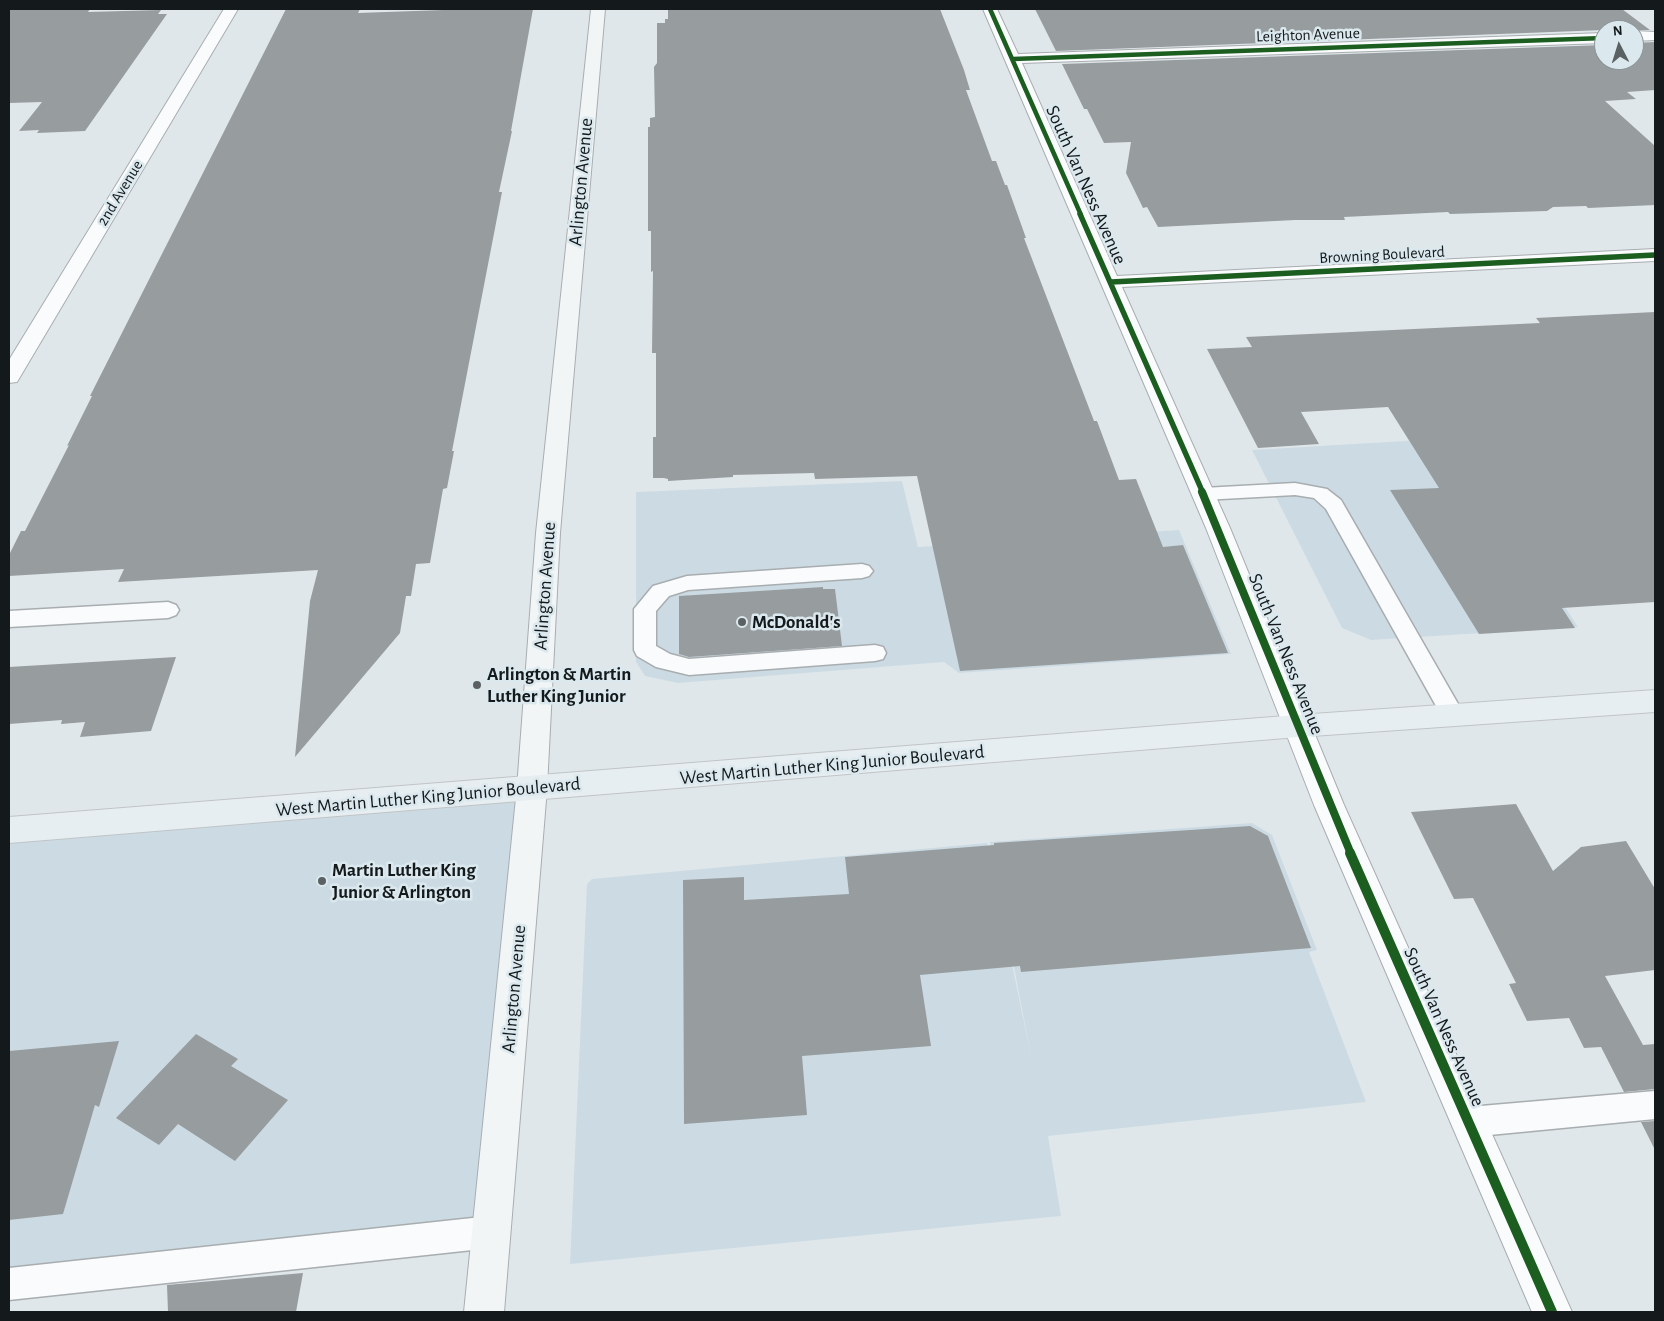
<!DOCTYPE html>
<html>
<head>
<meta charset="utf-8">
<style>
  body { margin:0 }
  #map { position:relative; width:1664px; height:1321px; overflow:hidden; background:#e0e7ea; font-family:"Alegreya Sans",sans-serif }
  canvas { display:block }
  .frame { position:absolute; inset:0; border:10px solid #14191b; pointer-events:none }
  .north { position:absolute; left:1594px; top:20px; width:50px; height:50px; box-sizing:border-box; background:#dbe9ef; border:1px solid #8b969a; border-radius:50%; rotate:355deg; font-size:14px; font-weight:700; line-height:20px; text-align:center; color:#14191b }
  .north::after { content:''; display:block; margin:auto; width:18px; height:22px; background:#5b6163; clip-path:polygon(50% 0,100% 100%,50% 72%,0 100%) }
</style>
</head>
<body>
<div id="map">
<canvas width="1664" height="1321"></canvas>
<div class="frame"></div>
<div class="north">N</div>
</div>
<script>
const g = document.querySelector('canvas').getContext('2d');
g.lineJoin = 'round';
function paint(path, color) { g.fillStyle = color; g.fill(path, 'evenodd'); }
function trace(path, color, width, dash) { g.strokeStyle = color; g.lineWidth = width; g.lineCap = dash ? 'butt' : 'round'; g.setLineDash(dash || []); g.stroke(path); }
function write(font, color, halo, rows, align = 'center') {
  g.font = font + ' "Alegreya Sans",sans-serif'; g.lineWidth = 5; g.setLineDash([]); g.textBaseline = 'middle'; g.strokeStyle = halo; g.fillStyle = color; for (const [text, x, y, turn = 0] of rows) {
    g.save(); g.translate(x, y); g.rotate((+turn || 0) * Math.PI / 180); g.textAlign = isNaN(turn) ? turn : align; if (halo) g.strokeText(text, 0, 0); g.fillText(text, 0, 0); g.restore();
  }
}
paint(new Path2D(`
  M 1455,438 L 1578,627 L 1371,640 L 1342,628 L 1252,450 Z
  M 902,481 L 918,547 L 1179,530 L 1231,654 L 959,673 L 944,662 L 678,683 L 645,676 L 636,662 L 636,492 Z
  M 532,788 L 491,1232 L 9,1284 L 9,830 Z
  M 1252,823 L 1272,835 L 1317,950 L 1309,952 L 1366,1102 L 1048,1136 L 1061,1216 L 570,1264 L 587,884 L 592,879 L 987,843 L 1032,1061 L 990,842 Z`), '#ccdbe3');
paint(new Path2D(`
  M 9,9 L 90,9 L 88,12 L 161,10 L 158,14 L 167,14 L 85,131 L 37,133 L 39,130 L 19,131 L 42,102 L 9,103 Z
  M 286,9 L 360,9 L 358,13 L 443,10 L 444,9 L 533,9 L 511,131 L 512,131 L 499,192 L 502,192 L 452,451 L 454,451 L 447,488 L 443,489 L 430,563 L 416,564 L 411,596 L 406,596 L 400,633 L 295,757 L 310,601 L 318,570 L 118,582 L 124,569 L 9,576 L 9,555 L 21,531 L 25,531 L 69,445 L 67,446 L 92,396 L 90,396 Z
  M 668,9 L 940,9 L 964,70 L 970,90 L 966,90 L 992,161 L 996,161 L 1005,185 L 1007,185 L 1026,238 L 1024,238 L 1094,421 L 1097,421 L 1119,480 L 1136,479 L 1163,547 L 1183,545 L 1228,653 L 960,671 L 917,476 L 815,479 L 814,473 L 733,475 L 733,477 L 668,481 L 668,479 L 664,478 L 653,478 L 653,437 L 656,437 L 656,353 L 652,353 L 653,271 L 651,272 L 651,231 L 648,231 L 648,127 L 650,127 L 650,118 L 655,117 L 654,67 L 657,63 L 657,23 L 665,23 L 665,19 L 668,19 Z
  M 1035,9 L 1622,9 L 1650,30 L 1604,30 L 1056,51 Z
  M 1655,42 L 1655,90 L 1627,92 L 1636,99 L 1605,101 L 1655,146 L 1655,205 L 1588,208 L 1586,206 L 1553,207 L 1547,211 L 1450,214 L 1448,212 L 1344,217 L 1345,220 L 1295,220 L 1158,227 L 1147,207 L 1143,208 L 1126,173 L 1131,142 L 1104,143 L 1087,109 L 1084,109 L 1062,64 L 1604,45 L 1604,60 L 1634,60 L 1634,43 Z
  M 1655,312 L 1655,602 L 1562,608 L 1575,628 L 1479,634 L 1390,490 L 1439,488 L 1388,407 L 1301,412 L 1319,444 L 1258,448 L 1207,349 L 1252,347 L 1246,337 L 1540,323 L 1536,318 Z
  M 823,587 L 823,589 L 835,589 L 842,646 L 689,657 L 679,654 L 679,596 Z
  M 176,657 L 151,731 L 80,737 L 85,722 L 61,724 L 62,720 L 9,724 L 9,667 Z
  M 1516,804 L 1553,871 L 1581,847 L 1626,841 L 1655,889 L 1655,970 L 1605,976 L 1643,1045 L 1655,1044 L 1655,1089 L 1624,1092 L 1601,1047 L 1584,1048 L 1569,1018 L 1527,1021 L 1509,984 L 1516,983 L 1473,898 L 1454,899 L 1411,812 Z
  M 1250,826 L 1268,836 L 1311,948 L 1021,972 L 1020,966 L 920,975 L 931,1046 L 802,1056 L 807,1115 L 684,1124 L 683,880 L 744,877 L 744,900 L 849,894 L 845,857 L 994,845 L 994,843 Z
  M 196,1034 L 238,1059 L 231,1066 L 288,1100 L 235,1161 L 178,1124 L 159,1145 L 116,1118 Z
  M 119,1041 L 99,1107 L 95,1105 L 63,1214 L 9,1220 L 9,1051 Z
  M 1655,1121 L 1655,1150 L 1641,1122 Z
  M 303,1273 L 296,1312 L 168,1312 L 167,1285 Z`), '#979c9f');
const lane = new Path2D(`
  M 1295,483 L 1327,489 L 1341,500 L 1465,716 L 1461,722 L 1453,725 L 1445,722 L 1326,509 L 1314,498 L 1295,495 L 1203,500 L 1196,499 L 1193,494 L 1196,489 L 1203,488 Z
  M 862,564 L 869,566 L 873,571 L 869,576 L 862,578 L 688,590 L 669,596 L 656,611 L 656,646 L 670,654 L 689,659 L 875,645 L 883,647 L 886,653 L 883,659 L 875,661 L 689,675 L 656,667 L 637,656 L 634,650 L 634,609 L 653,586 L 687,576 Z
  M 168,602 L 176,605 L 179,610 L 176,615 L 168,618 L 9,627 L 9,611 Z
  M 1655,1091 L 1655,1119 L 1469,1137 L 1458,1132 L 1454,1122 L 1458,1112 L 1469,1107 Z
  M 491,1216 L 502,1221 L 507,1232 L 502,1243 L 491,1248 L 9,1300 L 9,1268 Z`);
const street = new Path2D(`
  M 224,9 L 238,9 L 20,377 L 17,382 L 9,383 L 9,360 Z
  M 983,9 L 997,9 L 1018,54 L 1604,33 L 1604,43 L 1022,63 L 1117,276 L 1655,249 L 1655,261 L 1122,287 L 1230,528 L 1344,805 L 1572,1312 L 1532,1312 L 1314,805 L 1206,528 Z
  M 1634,31 L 1655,32 L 1655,40 L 1634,41 Z`);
const secondary = new Path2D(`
  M 591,9 L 605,9 L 560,533 L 547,788 L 504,1312 L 464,1312 L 517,788 L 536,533 Z`);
const primary = new Path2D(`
  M 1655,690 L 1655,712 L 1298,737 L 9,843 L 9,817 L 1298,715 Z`);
trace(lane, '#a8adb0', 3);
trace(street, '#a8adb0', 2);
trace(secondary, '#a8adb0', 2);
trace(primary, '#c0c4c6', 2);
paint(lane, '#fafbfc');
paint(street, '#fafbfc');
paint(secondary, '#f1f5f6');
paint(primary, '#e7eef2');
trace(new Path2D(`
  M 990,9 L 1081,215
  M 1013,59 L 1604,38`), '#1b5e20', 4.5);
trace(new Path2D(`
  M 1080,214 L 1203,493
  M 1111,282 L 1655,255`), '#1b5e20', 5.5);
trace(new Path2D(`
  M 1202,492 L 1351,854`), '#1b5e20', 8);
trace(new Path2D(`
  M 1350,853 L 1552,1312`), '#1b5e20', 10);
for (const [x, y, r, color] of [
  [742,622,5,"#5b6163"],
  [477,685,5,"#5b6163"],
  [322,881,5,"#5b6163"]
]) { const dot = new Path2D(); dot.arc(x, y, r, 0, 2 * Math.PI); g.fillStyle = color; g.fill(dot); trace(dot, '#dbe9ef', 2); }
write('16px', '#14191b', '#dbe9ef', [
  ["Leighton Avenue",1308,35,-2],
  ["2nd Avenue",120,193,-59],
  ["Browning Boulevard",1382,255,-3]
]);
write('19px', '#14191b', '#dbe9ef', [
  ["Arlington Avenue",581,182,-85],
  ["South Van Ness Avenue",1086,185,66],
  ["Arlington Avenue",545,586,-86],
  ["South Van Ness Avenue",1286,654,68],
  ["West Martin Luther King Junior Boulevard",832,765,-5],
  ["West Martin Luther King Junior Boulevard",428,797,-5],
  ["Arlington Avenue",514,989,-85],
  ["South Van Ness Avenue",1444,1027,66]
]);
write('bold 19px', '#14191b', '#dbe9ef', [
  ["McDonald's",752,622],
  ["Arlington & Martin",487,674],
  ["Luther King Junior",487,696],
  ["Martin Luther King",332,870],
  ["Junior & Arlington",332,892]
], 'left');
</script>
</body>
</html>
